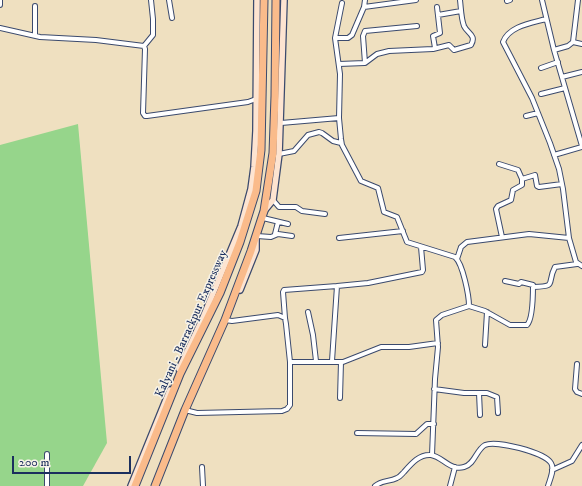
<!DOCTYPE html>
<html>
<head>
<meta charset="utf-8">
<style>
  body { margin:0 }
  #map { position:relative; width:582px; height:486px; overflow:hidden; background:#efe0c0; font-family:"IM FELL DW Pica",serif }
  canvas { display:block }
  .scale { position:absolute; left:12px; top:456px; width:119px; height:18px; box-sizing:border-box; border:2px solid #1b2f5e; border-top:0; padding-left:5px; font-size:12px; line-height:14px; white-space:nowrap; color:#1b2f5e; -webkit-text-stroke:3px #f7f3e8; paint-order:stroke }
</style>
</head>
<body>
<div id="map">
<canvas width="582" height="486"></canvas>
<div class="scale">200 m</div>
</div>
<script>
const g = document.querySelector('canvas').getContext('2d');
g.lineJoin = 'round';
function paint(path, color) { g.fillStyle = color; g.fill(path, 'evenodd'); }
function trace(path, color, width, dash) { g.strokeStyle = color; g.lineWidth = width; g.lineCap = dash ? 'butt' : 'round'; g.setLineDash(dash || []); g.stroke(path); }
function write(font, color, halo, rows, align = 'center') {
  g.font = font + ' "IM FELL DW Pica",serif'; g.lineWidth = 3; g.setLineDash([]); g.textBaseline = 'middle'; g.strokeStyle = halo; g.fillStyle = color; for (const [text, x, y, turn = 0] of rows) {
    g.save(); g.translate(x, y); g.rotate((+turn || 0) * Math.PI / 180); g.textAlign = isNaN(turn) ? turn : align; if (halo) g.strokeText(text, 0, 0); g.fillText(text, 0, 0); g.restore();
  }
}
paint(new Path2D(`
  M 78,124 L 107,443 L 83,486 L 0,486 L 0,145 Z`), '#96d58b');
const street = new Path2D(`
  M 169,0 L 172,18
  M 542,0 L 554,50 L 582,146
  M 507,1 L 510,0
  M 342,3 L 335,38 L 340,74 L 339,118 L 341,139 L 342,145 L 361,181 L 378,188 L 384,212 L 397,217 L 407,242 L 455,257 C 463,264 469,296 469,306 L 442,315 L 436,320 L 438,347 L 435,379 L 432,455
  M 0,5 L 0,0
  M 35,6 L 35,36
  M 364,7 L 416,0
  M 438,15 L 461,11
  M 546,19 C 532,23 509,26 503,42 L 532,98 L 550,143 L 559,169 L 563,189 L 569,238 L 576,262 L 582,266
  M 0,28 L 40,37 L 96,40 L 144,46 L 145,49 L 143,113 L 145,116 L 147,116 L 248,102 L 256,99
  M 335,38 L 348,38 L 352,35 L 364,7 L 365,0
  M 573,42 L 582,44
  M 144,46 L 153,35 L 153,19 L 151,0
  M 435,48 L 433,36 L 440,33 L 437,7
  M 554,50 L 568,46 L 573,42 L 578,0
  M 365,63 L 363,36 L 365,31 L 417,26
  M 339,64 L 365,63 L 377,54 L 389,51 L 433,49 L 449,45 L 454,50 L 471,45 C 477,35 467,33 464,26 C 461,18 461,8 460,0
  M 541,68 L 558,62
  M 562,77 L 582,72
  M 541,94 L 565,88
  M 526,116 L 538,113
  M 281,123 L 339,118
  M 279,154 L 294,151 L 308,135 L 319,132 L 322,133 L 333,141 L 341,143
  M 554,155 L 582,147
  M 499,164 L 518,170 L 522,179
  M 273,200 L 279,207 L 296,207 L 302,211 L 325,214
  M 263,218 L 288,224
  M 275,234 L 278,222
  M 257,236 L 271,237 L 278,234 L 292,236
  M 502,237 L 496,209 L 498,206 L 511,200 L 513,190 L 522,185 L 522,179 L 535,175 L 537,186 L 539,187 L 562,184
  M 339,238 L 403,231
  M 457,259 L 461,247 L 467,242 L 529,234 L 569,238
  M 534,287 C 558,286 546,284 555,267 L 577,264
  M 469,306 L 485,311 L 510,325 L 527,325 C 533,319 533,294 533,285 L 521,282 L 519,284 L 505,281
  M 308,312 L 313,335 L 316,361
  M 285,318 L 283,292 L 284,290 L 337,286
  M 485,345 L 487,312
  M 332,361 L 337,286 L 368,283 L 422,272 L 423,270 L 421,247
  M 290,362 L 343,362 L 381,347 L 409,347 L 438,343
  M 577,364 L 575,389 L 577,392 L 582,394
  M 434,389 L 464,393 L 487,393 L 497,397 L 498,413
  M 479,393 L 480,415
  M 340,398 L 341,362
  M 185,410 L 197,413 L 282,411 L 287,409 L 290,405 L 290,362 L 286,324 L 285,318 L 278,315 L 232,321 L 225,320
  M 357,433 L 416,434 L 427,424 L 434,424
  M 202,467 L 203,486
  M 552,470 L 572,461 L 582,445
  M 47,486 L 47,454
  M 375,486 C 382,480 389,482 397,478 C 400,477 402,474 404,472 C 411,464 419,454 431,455 C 443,457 450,471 464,467 C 475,464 476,450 485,445 C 496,440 544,452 551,463 C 555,469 550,479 548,486
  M 450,486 L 455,467`);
const secondary = new Path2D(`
  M 264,211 L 273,200 L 279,154 L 284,0
  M 240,290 L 256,250 L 256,238
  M 179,369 L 202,320 L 241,226 L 251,189 L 254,167 L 256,131 L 257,0
  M 131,486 L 170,390`);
const highway = new Path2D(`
  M 135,486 L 180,374 L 220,293 L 240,242 L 256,191 L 261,150 L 264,0
  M 155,486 L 185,410 L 225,320 L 251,251 L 264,211 L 273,153 L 275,96 L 276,0`);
trace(street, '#3b4a6d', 6);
trace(secondary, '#3b4a6d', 8);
trace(highway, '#3b4a6d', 9);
trace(street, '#fff', 4);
trace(secondary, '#fde4d1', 5.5);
trace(highway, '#fabb8b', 7);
write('12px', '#1b2f5e', '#f7f3e8', [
  ["Kalyani - Barrackpur Expressway",192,324,-66]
]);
</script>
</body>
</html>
